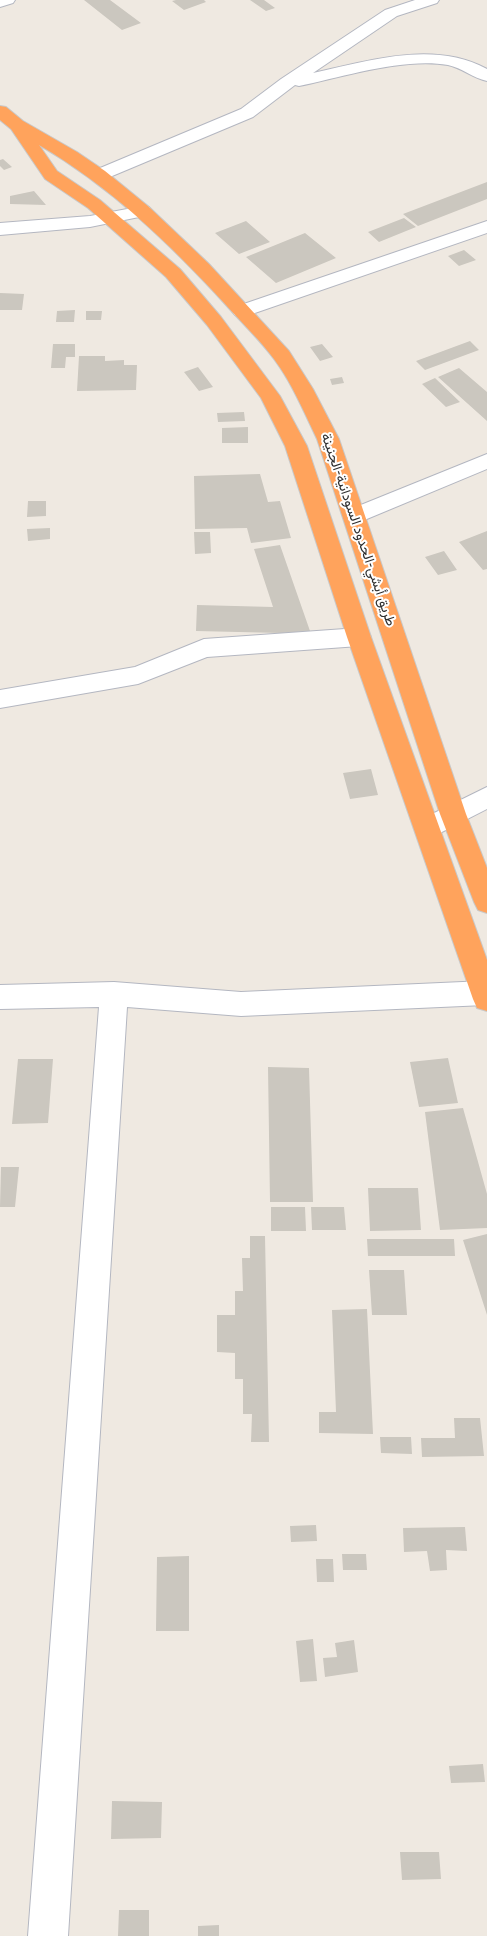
<!DOCTYPE html>
<html>
<head>
<meta charset="utf-8">
<style>
  body { margin:0 }
  canvas { display:block; background:#efe9e1 }
</style>
</head>
<body>
<canvas width="487" height="1936"></canvas>
<script>
const g = document.querySelector('canvas').getContext('2d');
g.lineJoin = 'round';
function paint(path, color) { g.fillStyle = color; g.fill(path, 'evenodd'); }
function trace(path, color, width, dash) { g.strokeStyle = color; g.lineWidth = width; g.lineCap = dash ? 'butt' : 'round'; g.setLineDash(dash || []); g.stroke(path); }
function write(font, color, halo, rows, align = 'center') {
  g.font = font + ' Overpass,Vazirmatn,sans-serif'; g.lineWidth = 4; g.setLineDash([]); g.textBaseline = 'middle'; g.strokeStyle = halo; g.fillStyle = color; for (const [text, x, y, turn = 0] of rows) {
    g.save(); g.translate(x, y); g.rotate((+turn || 0) * Math.PI / 180); g.textAlign = isNaN(turn) ? turn : align; if (halo) g.strokeText(text, 0, 0); g.fillText(text, 0, 0); g.restore();
  }
}
paint(new Path2D(`
  M 84,0 L 110,0 L 141,23 L 122,30 Z
  M 176,0 L 204,0 L 206,2 L 184,10 L 172,1 Z
  M 250,0 L 264,0 L 275,8 L 266,11 Z
  M 3,159 L 12,167 L 4,170 L 0,166 L 0,160 Z
  M 487,182 L 487,199 L 418,226 L 403,214 Z
  M 34,191 L 46,205 L 10,204 L 10,196 Z
  M 404,218 L 416,227 L 379,242 L 368,232 Z
  M 246,221 L 270,242 L 239,254 L 215,233 Z
  M 305,233 L 336,258 L 276,283 L 246,257 Z
  M 464,250 L 476,260 L 459,266 L 448,256 Z
  M 0,293 L 24,294 L 22,310 L 0,310 Z
  M 75,310 L 74,322 L 56,322 L 57,311 Z
  M 86,311 L 102,311 L 101,320 L 86,320 Z
  M 470,341 L 479,350 L 425,370 L 416,361 Z
  M 53,344 L 75,344 L 75,357 L 66,357 L 65,368 L 51,368 Z
  M 322,344 L 333,357 L 320,361 L 310,347 Z
  M 79,356 L 105,356 L 105,361 L 124,360 L 124,365 L 137,365 L 136,390 L 77,391 Z
  M 198,367 L 213,387 L 199,391 L 184,372 Z
  M 459,368 L 487,392 L 487,421 L 438,377 Z
  M 342,377 L 344,383 L 332,385 L 330,379 Z
  M 435,378 L 460,402 L 446,407 L 422,384 Z
  M 244,412 L 245,421 L 218,422 L 217,413 Z
  M 248,427 L 248,443 L 222,443 L 222,428 Z
  M 260,474 L 268,502 L 280,501 L 291,538 L 251,543 L 247,528 L 195,529 L 194,476 Z
  M 28,501 L 46,501 L 46,516 L 27,517 Z
  M 50,528 L 50,539 L 28,541 L 27,529 Z
  M 487,531 L 487,569 L 483,570 L 459,542 Z
  M 194,532 L 210,532 L 211,553 L 195,554 Z
  M 280,545 L 310,631 L 281,633 L 196,631 L 197,605 L 273,607 L 254,549 Z
  M 444,551 L 457,570 L 438,575 L 425,557 Z
  M 371,769 L 378,795 L 350,799 L 343,773 Z
  M 448,1058 L 458,1103 L 419,1107 L 410,1062 Z
  M 18,1059 L 53,1059 L 48,1123 L 12,1124 Z
  M 268,1067 L 309,1068 L 313,1202 L 270,1202 Z
  M 463,1108 L 487,1194 L 487,1228 L 440,1230 L 425,1112 Z
  M 1,1167 L 19,1167 L 15,1207 L 0,1207 Z
  M 368,1188 L 418,1188 L 421,1230 L 370,1231 Z
  M 271,1207 L 305,1207 L 306,1231 L 271,1231 Z
  M 311,1207 L 344,1207 L 346,1230 L 312,1230 Z
  M 487,1234 L 487,1315 L 463,1240 Z
  M 250,1236 L 265,1236 L 269,1442 L 251,1442 L 252,1414 L 243,1414 L 243,1379 L 235,1379 L 235,1353 L 217,1352 L 217,1315 L 235,1315 L 235,1291 L 243,1291 L 242,1258 L 250,1258 Z
  M 367,1239 L 454,1239 L 455,1256 L 368,1256 Z
  M 369,1270 L 404,1270 L 407,1315 L 372,1315 Z
  M 367,1309 L 373,1434 L 319,1433 L 319,1412 L 336,1412 L 332,1310 Z
  M 454,1418 L 480,1418 L 484,1456 L 422,1457 L 421,1438 L 455,1438 Z
  M 380,1437 L 411,1437 L 412,1454 L 381,1453 Z
  M 316,1525 L 317,1541 L 291,1542 L 290,1526 Z
  M 465,1527 L 467,1551 L 446,1550 L 447,1570 L 430,1571 L 427,1551 L 404,1552 L 403,1528 Z
  M 342,1554 L 366,1554 L 367,1570 L 343,1570 Z
  M 189,1556 L 189,1631 L 156,1631 L 157,1557 Z
  M 316,1559 L 333,1559 L 334,1582 L 317,1582 Z
  M 313,1639 L 317,1681 L 300,1682 L 296,1641 Z
  M 354,1640 L 358,1672 L 325,1677 L 323,1658 L 337,1657 L 335,1643 Z
  M 483,1764 L 485,1782 L 451,1783 L 449,1766 Z
  M 112,1801 L 162,1802 L 161,1838 L 111,1839 Z
  M 400,1852 L 439,1852 L 441,1879 L 402,1880 Z
  M 119,1910 L 149,1910 L 149,1936 L 118,1936 Z
  M 219,1925 L 219,1936 L 198,1936 L 198,1926 Z`), '#cbc7bf');
const minor = new Path2D(`
  M 0,0 L 15,0 L 13,3 L 0,7 Z
  M 415,0 L 439,0 L 437,3 L 397,16 L 313,73 C 369,61 433,40 487,69 L 487,81 C 473,78 462,68 448,65 C 405,57 342,77 299,86 L 295,85 L 253,117 L 105,179 L 99,180 L 93,179 L 90,175 L 93,171 L 241,109 L 281,79 L 385,10 Z
  M 143,206 L 149,207 L 152,211 L 149,215 L 90,227 L 0,235 L 0,223 L 90,216 Z
  M 487,221 L 487,233 L 249,315 L 242,317 L 235,315 L 232,311 L 235,307 Z
  M 487,454 L 487,469 L 362,521 L 354,524 L 346,521 L 343,516 L 346,511 Z
  M 359,628 L 367,631 L 371,637 L 367,643 L 359,646 L 207,657 L 138,684 L 0,708 L 0,690 L 135,667 L 204,639 Z
  M 487,787 L 487,809 L 436,835 L 427,838 L 418,835 L 414,828 L 418,821 Z
  M 485,981 L 487,982 L 487,1004 L 485,1005 L 241,1016 L 127,1007 L 68,1936 L 28,1936 L 99,1007 L 0,1009 L 0,985 L 114,982 L 241,992 Z`);
const highway = new Path2D(`
  M 0,106 L 6,107 L 23,121 L 77,152 L 105,171 L 149,207 L 209,264 L 289,351 L 313,389 L 339,439 L 466,814 L 487,868 L 487,913 L 478,910 L 474,902 L 440,814 L 317,439 C 304,412 292,383 274,359 C 260,340 242,323 226,305 C 170,244 111,187 39,145 L 57,171 L 100,200 L 180,269 L 221,317 L 280,396 L 307,446 L 371,637 L 487,960 L 487,1011 L 477,1008 L 473,999 L 347,637 L 285,446 L 261,398 L 207,325 L 166,277 L 88,208 L 45,179 L 11,129 L 0,120 Z`);
trace(minor, '#b4b7c1', 2);
trace(highway, '#c9c9c9', 2);
paint(minor, '#fff');
paint(highway, '#ffa35c');
write('14px', '#2e2e2e', '#fff', [
  ["طريق أبشي-الحدود السودانية-الجنينة",357,530,71]
]);
</script>
</body>
</html>
